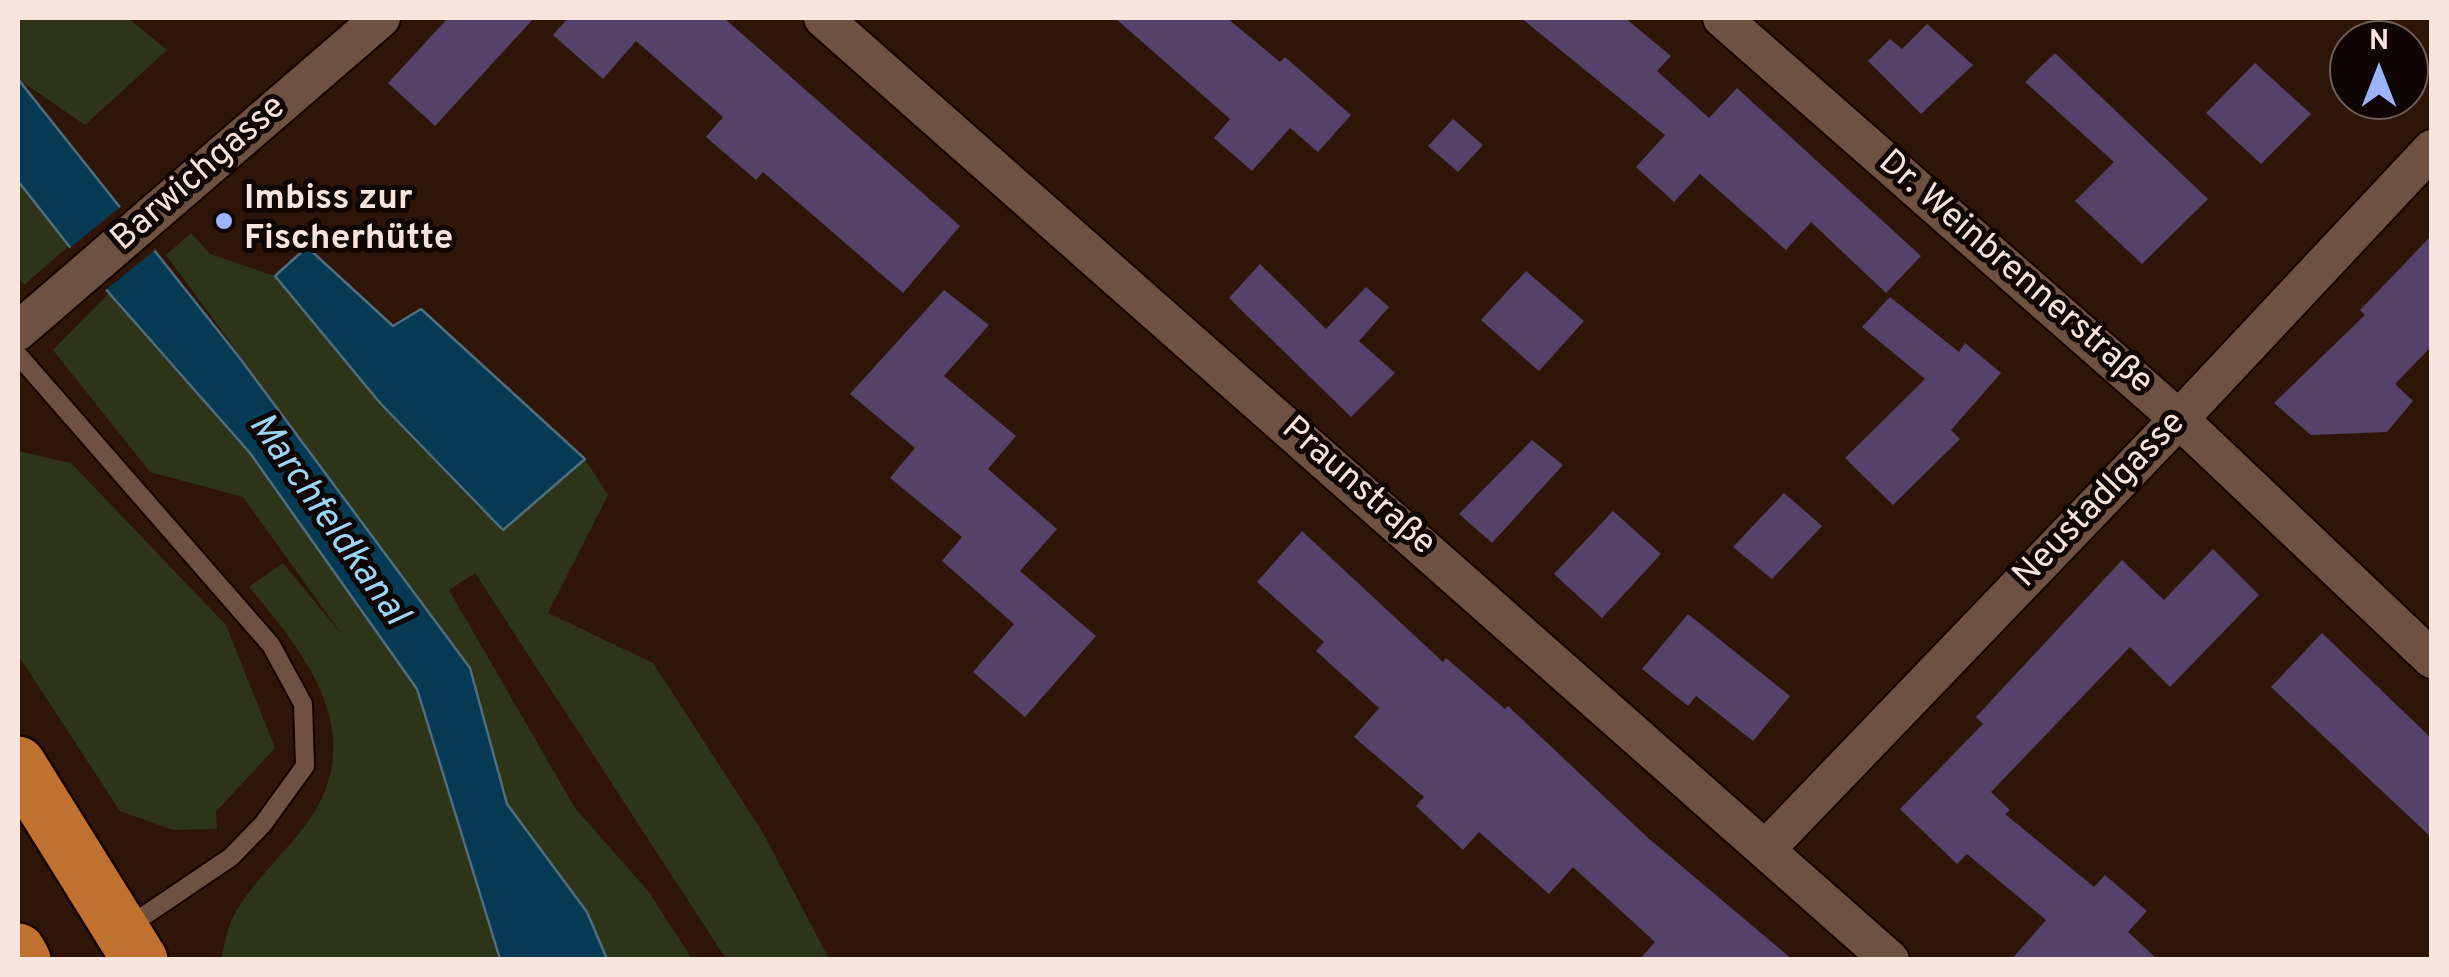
<!DOCTYPE html>
<html>
<head>
<meta charset="utf-8">
<style>
  body { margin:0 }
  #map { position:relative; width:2449px; height:977px; overflow:hidden; background:#2e1508; font-family:Overpass,sans-serif }
  canvas { display:block }
  .frame { position:absolute; inset:0; border:20px solid #f7e4dc; pointer-events:none }
  .north { position:absolute; left:2329px; top:20px; width:100px; height:100px; box-sizing:border-box; background:#0f0502; border:2px solid #6c5e59; border-radius:50%; rotate:0deg; font-size:28px; font-weight:700; line-height:40px; text-align:center; color:#f7e4dc }
  .north::after { content:''; display:block; margin:auto; width:35px; height:45px; background:#9eb3fd; clip-path:polygon(50% 0,100% 100%,50% 72%,0 100%) }
</style>
</head>
<body>
<div id="map">
<canvas width="2449" height="977"></canvas>
<div class="frame"></div>
<div class="north">N</div>
</div>
<script>
const g = document.querySelector('canvas').getContext('2d');
g.lineJoin = 'round';
function paint(path, color) { g.fillStyle = color; g.fill(path, 'evenodd'); }
function trace(path, color, width, dash) { g.strokeStyle = color; g.lineWidth = width; g.lineCap = dash ? 'butt' : 'round'; g.setLineDash(dash || []); g.stroke(path); }
function write(font, color, halo, rows, align = 'center') {
  g.font = font + ' Overpass,sans-serif'; g.lineWidth = 10; g.setLineDash([]); g.textBaseline = 'middle'; g.strokeStyle = halo; g.fillStyle = color; for (const [text, x, y, turn = 0] of rows) {
    g.save(); g.translate(x, y); g.rotate((+turn || 0) * Math.PI / 180); g.textAlign = isNaN(turn) ? turn : align; if (halo) g.strokeText(text, 0, 0); g.fillText(text, 0, 0); g.restore();
  }
}
paint(new Path2D(`
  M 18,18 L 128,18 L 167,50 L 85,125 L 18,79 Z
  M 18,181 L 69,246 L 24,285 L 18,276 Z
  M 191,233 L 210,254 L 275,276 L 381,404 L 502,529 L 585,459 L 608,495 L 548,613 L 653,663 L 762,831 L 829,959 L 726,959 L 475,573 L 449,590 L 575,808 L 649,892 L 692,959 L 607,959 L 587,912 L 507,804 L 470,668 L 166,255 Z
  M 109,293 L 250,453 L 417,689 L 500,959 L 221,959 C 224,948 226,933 231,922 C 243,893 281,856 301,831 C 374,741 310,659 249,587 L 283,563 L 343,636 L 243,497 L 150,472 L 53,350 Z
  M 18,451 L 71,463 L 226,625 L 275,748 L 216,812 L 217,829 L 173,830 L 120,811 L 18,655 Z`), '#2e3418');
const water = new Path2D(`
  M 18,79 L 239,357 L 470,668 L 507,804 L 587,912 L 607,959 L 500,959 L 417,689 L 250,453 L 80,260 L 18,181 Z
  M 307,247 L 393,326 L 421,309 L 585,459 L 503,530 L 381,404 L 275,276 Z`);
paint(water, '#063a54');
trace(water, '#4e6d7d', 2.5);
paint(new Path2D(`
  M 125,203 L 160,246 L 102,293 L 66,251 Z`), '#2e1508');
paint(new Path2D(`
  M 448,18 L 534,18 L 435,126 L 388,83 Z
  M 568,18 L 724,18 L 960,226 L 903,293 L 763,172 L 756,180 L 706,137 L 723,117 L 636,41 L 603,79 L 553,35 Z
  M 1115,18 L 1227,18 L 1280,62 L 1285,57 L 1351,115 L 1318,152 L 1290,128 L 1252,171 L 1214,138 L 1230,119 Z
  M 1521,18 L 1625,18 L 1671,56 L 1657,71 L 1709,118 L 1737,88 L 1921,256 L 1886,293 L 1811,222 L 1786,250 L 1700,174 L 1674,202 L 1636,167 L 1665,135 Z
  M 1927,24 L 1973,65 L 1921,114 L 1868,61 L 1890,39 L 1902,49 Z
  M 2055,53 L 2208,199 L 2142,264 L 2075,201 L 2114,162 L 2025,82 Z
  M 2255,63 L 2311,114 L 2261,164 L 2206,113 Z
  M 1453,119 L 1483,145 L 1458,172 L 1428,146 Z
  M 2432,235 L 2432,346 L 2395,384 L 2413,401 L 2387,432 L 2311,435 L 2274,403 L 2365,315 L 2360,310 Z
  M 1260,264 L 1326,329 L 1366,287 L 1389,307 L 1359,341 L 1395,373 L 1351,417 L 1229,298 Z
  M 1526,271 L 1584,321 L 1539,371 L 1481,320 Z
  M 944,290 L 989,325 L 944,376 L 1016,436 L 988,469 L 1057,529 L 1020,571 L 1096,636 L 1025,717 L 973,672 L 1014,624 L 942,561 L 962,537 L 890,478 L 915,448 L 850,394 Z
  M 1890,297 L 1959,352 L 1965,343 L 2001,373 L 1951,430 L 1960,439 L 1893,505 L 1845,458 L 1925,379 L 1862,327 Z
  M 1532,440 L 1563,465 L 1492,543 L 1459,514 Z
  M 1784,493 L 1822,526 L 1772,579 L 1733,547 Z
  M 1613,511 L 1661,554 L 1602,618 L 1554,574 Z
  M 1302,531 L 1443,662 L 1446,658 L 1505,709 L 1508,706 L 1647,837 L 1793,960 L 1639,960 L 1655,942 L 1573,867 L 1549,894 L 1479,832 L 1463,850 L 1416,806 L 1424,797 L 1354,737 L 1379,708 L 1316,651 L 1324,642 L 1257,582 Z
  M 2213,549 L 2259,595 L 2170,687 L 2130,647 L 1991,792 L 2010,810 L 2005,814 L 2094,887 L 2105,875 L 2147,911 L 2128,932 L 2158,960 L 2011,960 L 2046,920 L 1967,854 L 1957,864 L 1900,809 L 1983,724 L 1976,717 L 2122,560 L 2164,600 Z
  M 1688,614 L 1790,696 L 1753,741 L 1696,696 L 1688,706 L 1642,669 Z
  M 2322,633 L 2432,739 L 2432,838 L 2271,687 Z`), '#54426a');
const lane = new Path2D(`
  M 18,355 L 271,645 L 303,704 L 305,766 L 263,824 L 231,857 L 126,928`);
const street = new Path2D(`
  M 823,18 L 1890,960
  M 1722,18 L 2179,419 L 2432,659
  M 18,331 L 381,18
  M 1766,849 L 2179,419 L 2432,149`);
const highway = new Path2D(`
  M 18,764 L 140,960
  M 18,951 L 23,960`);
trace(lane, '#150200', 22);
trace(street, '#150200', 42);
trace(highway, '#150200', 60);
trace(lane, '#6f5142', 18);
trace(street, '#6f5142', 38);
trace(highway, '#c0702f', 55);
for (const [x, y, r, color] of [
  [224,221,10,"#9eb3fd"]
]) { const dot = new Path2D(); dot.arc(x, y, r, 0, 2 * Math.PI); g.fillStyle = color; g.fill(dot); trace(dot, '#0f0502', 4); }
write('35px', '#f7e4dc', '#0f0502', [
  ["Barwichgasse",200,175,-41],
  ["Dr. Weinbrennerstraße",2014,274,41],
  ["Praunstraße",1357,488,41],
  ["Neustadlgasse",2101,501,-46]
]);
write('bold 35px', '#f7e4dc', '#0f0502', [
  ["Imbiss zur",244,201],
  ["Fischerhütte",244,241]
], 'left');
write('italic 38px', '#9bd5fa', '#0f0502', [
  ["Marchfeldkanal",326,521,55]
]);
</script>
</body>
</html>
